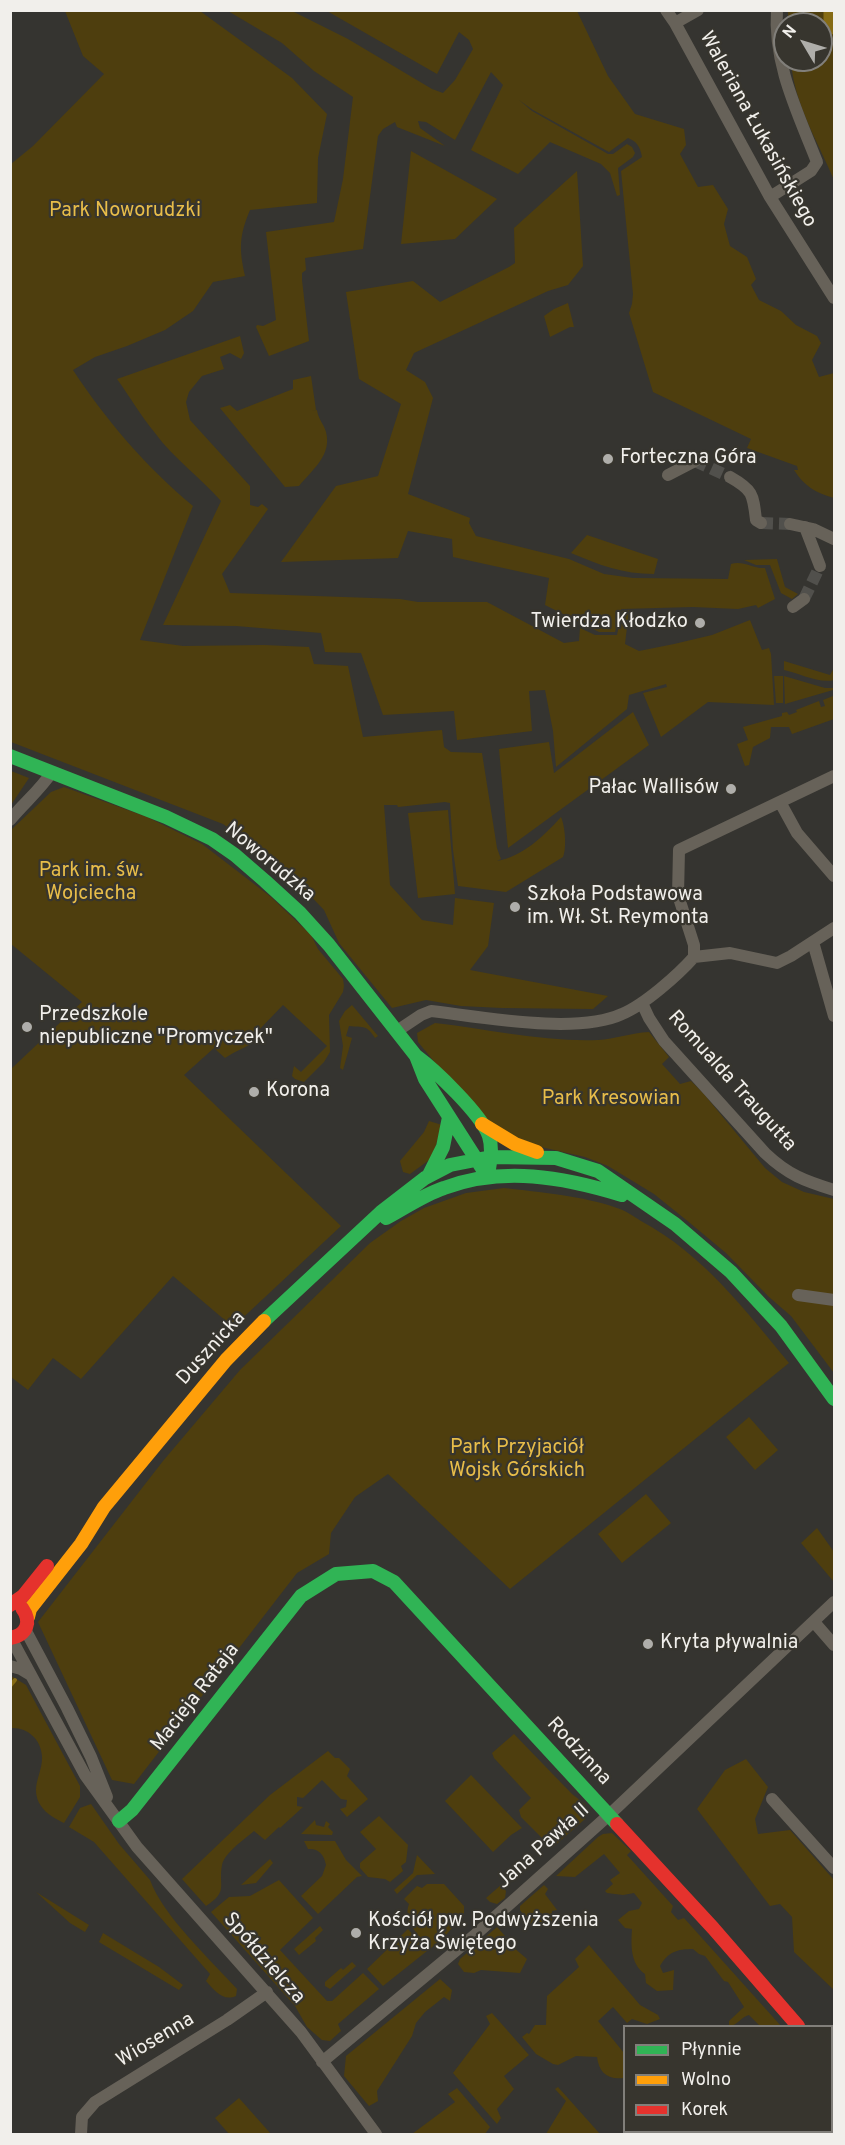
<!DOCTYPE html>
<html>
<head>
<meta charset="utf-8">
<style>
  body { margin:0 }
  #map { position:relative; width:845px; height:2145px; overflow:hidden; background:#353430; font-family:Overpass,sans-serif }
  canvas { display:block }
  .frame { position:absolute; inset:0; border:12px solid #f1efeb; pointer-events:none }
  .legend { position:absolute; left:623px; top:2025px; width:210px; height:108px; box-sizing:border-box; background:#37352e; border:2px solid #817f7a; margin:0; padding:8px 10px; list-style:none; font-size:18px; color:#f1efeb }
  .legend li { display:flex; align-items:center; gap:12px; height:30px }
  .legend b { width:30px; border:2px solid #817f7a }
  .north { position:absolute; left:773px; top:12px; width:60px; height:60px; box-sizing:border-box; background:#37352e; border:2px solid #817f7a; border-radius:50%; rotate:308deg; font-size:16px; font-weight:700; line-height:24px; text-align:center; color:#f1efeb }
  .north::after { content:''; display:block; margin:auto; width:21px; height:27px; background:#afaeaa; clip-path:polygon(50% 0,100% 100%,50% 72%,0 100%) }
</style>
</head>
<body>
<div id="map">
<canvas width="845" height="2145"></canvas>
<div class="frame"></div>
<ul class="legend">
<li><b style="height:8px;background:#30b455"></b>Płynnie</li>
<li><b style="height:8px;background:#ff9f0a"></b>Wolno</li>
<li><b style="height:8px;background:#e5322d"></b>Korek</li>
</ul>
<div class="north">N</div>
</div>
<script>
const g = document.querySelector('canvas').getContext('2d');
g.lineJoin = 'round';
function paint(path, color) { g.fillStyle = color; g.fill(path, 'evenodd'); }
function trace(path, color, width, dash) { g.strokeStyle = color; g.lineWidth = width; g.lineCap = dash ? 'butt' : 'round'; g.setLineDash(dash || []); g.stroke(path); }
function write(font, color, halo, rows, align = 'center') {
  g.font = font + ' Overpass,sans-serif'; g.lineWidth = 4.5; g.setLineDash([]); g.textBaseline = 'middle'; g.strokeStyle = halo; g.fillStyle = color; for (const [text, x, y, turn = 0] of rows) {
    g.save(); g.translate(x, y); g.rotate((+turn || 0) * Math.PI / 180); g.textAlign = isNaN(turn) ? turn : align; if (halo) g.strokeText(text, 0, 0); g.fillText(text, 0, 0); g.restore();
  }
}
paint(new Path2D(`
  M 65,11 L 200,11 L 292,78 L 327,114 L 318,158 L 317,203 L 250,210 C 239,236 239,249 245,276 L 213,282 L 193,311 L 165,330 L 127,346 L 95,357 L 73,370 C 105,419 147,468 193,506 L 140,640 L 183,646 L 264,645 L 309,647 L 314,664 L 348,666 L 363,737 L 442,730 L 444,747 L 451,752 L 482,753 L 497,848 L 501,859 L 497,861 C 522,857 544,836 561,817 C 565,826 567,848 563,857 L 506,892 L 458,886 L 453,850 L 450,803 L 445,802 L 398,807 L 397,805 L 384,805 L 390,885 L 422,920 L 453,925 L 455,898 L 494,903 L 488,946 L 470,970 L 608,996 L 593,1009 L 502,1008 L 461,1006 L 426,1000 L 392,1008 L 339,943 L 324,910 L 279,863 L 223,824 L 11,742 L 11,164 L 33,146 L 104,74 L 83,56 Z
  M 228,11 L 292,11 L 348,39 L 432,89 L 443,93 L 455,80 L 473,49 L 469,40 L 459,32 L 437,74 L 327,11 L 577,11 L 608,76 L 635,114 L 684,129 L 686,145 L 680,154 L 698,187 L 713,185 L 728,209 L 724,224 L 730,246 L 747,257 L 756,279 L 751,285 L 759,300 L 781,311 L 796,325 L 817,336 L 821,343 L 812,360 L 819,377 L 834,373 L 834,498 C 816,493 804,486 794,470 L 798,470 L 797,466 L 747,448 L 751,439 L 653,392 L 629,313 L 632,304 L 633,294 L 621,171 L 642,157 C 640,146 637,142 628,138 L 609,152 L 533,110 L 519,100 L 532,111 L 608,154 L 613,154 L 627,144 L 632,147 L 635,153 L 633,157 L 618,168 L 620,195 L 617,196 L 610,173 L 601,164 L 550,142 L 518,174 L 471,150 L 503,85 L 491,72 L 455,140 L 426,122 L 418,121 L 420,128 L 445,146 L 397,127 L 395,122 L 383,129 L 378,136 L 363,249 L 305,258 L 306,270 L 302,273 L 302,280 L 309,341 L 269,356 L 256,327 L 257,325 L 263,326 L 276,320 L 266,232 L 334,222 L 343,179 L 353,97 L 314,71 L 282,43 Z
  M 788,11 L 834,11 L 834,180 C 818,142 793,101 791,60 L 821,60 L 821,24 L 788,24 Z
  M 411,151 L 497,199 L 455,239 L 401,244 Z
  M 577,171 L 583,266 L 568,285 L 548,291 L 414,353 L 406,370 L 425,382 L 433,398 L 408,494 L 470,518 L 469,523 L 476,536 L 569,559 L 604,574 L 633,578 L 728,579 L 731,564 C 743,560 753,569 765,568 L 775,599 L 758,608 L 756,605 L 738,609 L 693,607 L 621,609 L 615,632 L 599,632 L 545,605 L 549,578 L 453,557 L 452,539 L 408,531 L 398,558 L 281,562 L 336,486 L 378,476 L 401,404 L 359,379 L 346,292 L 413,281 L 440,302 L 509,267 L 515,263 L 514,228 Z
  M 568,303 L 574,327 L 570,327 L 550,337 L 544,316 L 554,309 Z
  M 240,336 L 244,353 L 241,359 L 230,353 L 220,357 L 224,369 L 202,376 L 189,392 L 186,402 L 190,420 L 250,486 L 250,505 L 258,507 L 262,504 L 268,509 L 222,574 L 230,593 L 400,599 L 418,602 L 487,602 L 564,643 L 579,641 L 580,628 L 595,635 L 617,635 L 622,611 L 629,610 L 625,644 L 639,651 L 674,644 L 712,635 L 750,620 L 762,650 L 769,648 L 771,654 L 774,705 L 708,702 L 661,737 L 643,693 L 667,687 L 666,684 L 629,695 L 627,709 L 556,767 L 553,731 L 545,690 L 529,691 L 532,731 L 457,740 L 454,711 L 383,715 L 361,653 L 325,652 L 321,633 L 236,626 L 163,625 L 221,501 C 200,477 174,459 155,433 C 141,416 130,397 117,379 Z
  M 311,376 L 316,410 L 312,411 L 317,410 C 318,419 324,424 326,432 C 332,455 313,469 299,486 L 285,487 L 220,408 L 230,405 L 237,411 L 293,389 L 293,380 Z
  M 587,535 L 658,559 L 654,574 C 623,574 599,565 571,553 Z
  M 777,559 L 785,587 L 798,594 L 792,599 L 781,593 L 770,565 L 756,565 L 744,560 Z
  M 784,661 L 830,675 L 834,668 L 834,680 C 819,684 799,673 784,670 Z
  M 774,676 L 783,676 L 783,703 L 776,703 Z
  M 784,676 L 825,688 L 833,688 L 833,690 L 785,704 Z
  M 833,696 L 834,719 L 792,734 L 789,727 L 771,727 L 770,738 L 753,747 L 749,765 L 745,766 L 737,744 L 748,740 L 743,727 L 782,716 L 782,713 L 787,712 L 789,715 L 797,712 L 796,710 L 819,701 L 821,707 L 825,706 L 823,700 Z
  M 633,712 L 649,745 L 508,848 L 499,749 L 549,742 L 554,773 Z
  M 11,771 L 29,778 L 11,805 L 10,771 Z
  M 64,787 L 147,817 L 202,844 L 271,897 L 311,935 L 318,949 L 343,979 L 344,986 L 343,992 L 329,1015 L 330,1052 L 324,1062 L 304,1082 L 295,1079 L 292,1076 L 294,1066 L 301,1072 L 327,1046 L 283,1005 L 257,1032 L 262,1037 C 250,1046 237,1050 225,1058 L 214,1048 L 184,1075 L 341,1226 L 233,1327 L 173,1276 L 81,1379 L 53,1358 L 28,1390 L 11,1377 L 11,1069 L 82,1002 L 11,944 L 11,830 L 51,792 Z
  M 448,810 L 455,894 L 418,898 L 408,813 Z
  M 352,1005 L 378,1036 L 375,1038 C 366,1024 364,1028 349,1026 L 346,1036 L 352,1038 L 343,1070 L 340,1068 L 343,1046 L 339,1021 L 345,1011 Z
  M 435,1023 C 488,1029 543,1042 598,1040 C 615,1039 631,1033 649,1032 L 669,1057 L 662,1064 L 680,1084 L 691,1081 L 703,1093 L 765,1168 L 782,1182 L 804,1192 L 834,1199 L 834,1373 L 791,1316 L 769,1297 L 726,1253 L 690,1223 L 654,1194 L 608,1166 L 585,1157 L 541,1147 L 496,1129 L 451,1082 L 418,1042 L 417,1033 Z
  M 429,1121 L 442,1125 L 432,1158 L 410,1174 L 403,1172 L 400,1161 L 424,1132 Z
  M 504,1188 C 539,1192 584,1196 617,1208 C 625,1210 633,1216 641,1221 C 703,1254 745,1310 789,1363 L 510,1589 L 388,1474 L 355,1497 L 331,1533 L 329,1554 L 297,1573 L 134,1784 L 112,1780 L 38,1622 L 163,1461 L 240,1370 L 370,1243 L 401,1221 L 424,1208 L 466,1193 Z
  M 749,1417 L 778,1450 L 755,1470 L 726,1437 Z
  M 646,1494 L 671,1523 L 622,1563 L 598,1534 Z
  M 817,1528 L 834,1552 L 834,1582 L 801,1543 Z
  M 11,1677 L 13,1677 L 26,1685 L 80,1786 L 80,1797 L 64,1823 C 56,1819 46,1814 41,1806 C 29,1787 43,1774 42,1756 C 41,1739 27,1727 11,1728 Z
  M 514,1734 L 572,1794 L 585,1804 L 587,1812 L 585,1819 L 552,1848 L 521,1817 L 519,1810 L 531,1798 L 494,1758 L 492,1753 Z
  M 328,1751 L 335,1758 L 339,1758 L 350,1769 L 347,1776 L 368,1799 L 347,1817 L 340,1809 L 346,1807 L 347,1800 L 341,1799 L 322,1780 L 303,1798 L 297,1797 L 297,1806 L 303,1807 L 280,1828 L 279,1827 L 265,1840 L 254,1831 C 244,1840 225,1852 222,1865 C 218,1886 229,1891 206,1906 L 182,1879 L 270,1795 Z
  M 746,1759 L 768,1787 L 755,1819 L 758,1834 L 790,1830 L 834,1880 L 834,1990 L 794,1952 L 792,1917 L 780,1904 L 770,1906 L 697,1809 L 725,1770 Z
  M 471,1775 L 522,1828 L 511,1835 L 493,1852 L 445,1801 Z
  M 91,1804 L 119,1844 L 150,1880 C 163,1916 210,1959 237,1989 L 236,1996 C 223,2002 214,1990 206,1981 L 210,1974 L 94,1842 L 69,1827 L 80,1808 Z
  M 379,1816 L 408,1845 L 406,1862 L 401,1866 L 403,1871 L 390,1882 L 385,1879 L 368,1877 L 360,1868 L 360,1863 L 376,1849 L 360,1832 Z
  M 315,1820 L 316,1825 L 324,1827 L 326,1821 L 330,1824 L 328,1827 L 333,1832 L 332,1835 L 301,1834 Z
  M 612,1833 L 631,1851 L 627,1855 L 673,1906 L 671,1912 L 678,1920 L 684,1918 L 781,2026 L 760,2026 L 749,2015 C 741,2017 737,2026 729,2026 L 729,2021 L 744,2007 L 728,1982 L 724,1981 L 705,1956 L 699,1954 L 693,1949 C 677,1949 668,1952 660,1966 L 663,1973 L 674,1970 L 673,1990 L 657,1991 L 646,1983 L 645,1974 C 630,1964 631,1944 632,1929 L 625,1928 L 618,1920 L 629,1911 L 639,1909 L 642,1903 L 634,1893 L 623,1895 L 607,1893 L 605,1891 L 613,1884 L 610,1880 L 620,1873 L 604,1854 L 575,1877 L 556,1876 L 598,1837 L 603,1834 Z
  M 304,1841 L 335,1841 L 346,1860 L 362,1876 L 357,1877 L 318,1914 L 301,1896 L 322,1876 L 326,1865 C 324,1854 318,1848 308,1849 Z
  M 417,1855 L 435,1874 L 417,1875 L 397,1894 L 394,1890 L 413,1873 Z
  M 270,1859 L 273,1863 L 256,1883 L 241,1885 Z
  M 279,1880 L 313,1918 L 280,1950 L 327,2001 L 332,2001 L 363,1973 L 379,1989 L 338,2024 L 341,2031 L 330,2041 L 322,2040 L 307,2027 L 295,2006 L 211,1912 L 229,1897 L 250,1896 Z
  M 427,1884 L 444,1884 L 464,1906 L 464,1913 L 447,1934 L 430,1949 C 420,1936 402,1922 409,1904 L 404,1899 L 417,1886 L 422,1888 Z
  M 501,1885 L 506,1891 L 505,1898 L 497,1904 L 490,1902 L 486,1898 Z
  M 544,1885 L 548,1889 L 545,1894 L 557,1910 L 552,1911 L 552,1923 L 538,1922 L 533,1927 L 520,1910 L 520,1906 Z
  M 36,1892 L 89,1925 L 85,1932 L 70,1923 Z
  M 320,1926 L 323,1930 L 315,1938 L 316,1941 L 299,1955 L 294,1949 Z
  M 497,1927 L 505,1936 L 501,1942 L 506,1946 L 506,1948 L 513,1947 L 527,1959 L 520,1973 L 481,1970 L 474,1973 L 464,1972 L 458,1964 L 460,1959 Z
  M 408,1929 L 427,1951 L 383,1986 L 367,1969 Z
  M 103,1933 L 159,1967 L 183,1985 L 179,1990 L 99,1942 Z
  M 589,1945 L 640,2005 L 658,2015 L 660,2019 L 647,2024 L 632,2019 L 627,2023 L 613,2007 L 598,2021 L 624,2053 L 623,2078 C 607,2080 599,2072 597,2057 L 576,2056 L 558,2065 L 553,2064 L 536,2054 L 522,2037 L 527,2033 L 529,2034 L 535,2025 L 546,2025 L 547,1996 L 579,1967 L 575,1959 Z
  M 352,1962 L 356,1966 L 330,1989 L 325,1986 L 325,1982 L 341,1968 L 343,1970 Z
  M 440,1979 L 452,1990 L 450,2001 L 444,1997 L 425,2012 L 416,2023 L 412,2036 L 377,2091 L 378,2101 L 369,2106 L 344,2076 L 346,2056 Z
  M 492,2013 L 529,2055 L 504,2076 L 514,2089 L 497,2109 L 501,2118 L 497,2124 L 453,2073 L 490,2024 L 486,2016 Z
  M 558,2087 L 600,2134 L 546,2134 L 566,2101 L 555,2089 Z
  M 457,2088 L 490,2127 L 485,2134 L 412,2134 L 455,2102 L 448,2094 Z
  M 239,2098 L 271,2134 L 229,2134 L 215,2118 Z`), '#4e3e0e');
trace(new Path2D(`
  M 10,1686 L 15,1680`), '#866b14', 4);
trace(new Path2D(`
  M 834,10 L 834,24`), '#866b14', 21);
trace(new Path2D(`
  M 695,461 L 730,477
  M 761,523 L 790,524
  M 804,599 L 820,566`), '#51504c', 12, [12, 6]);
trace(new Path2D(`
  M 666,10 L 675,23 L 770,197 L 834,298
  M 675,23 L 698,10
  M 770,197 L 811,171 L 817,162 C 798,113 773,64 777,10
  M 668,475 L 695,461
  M 730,477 C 753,490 753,494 756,520 L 761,523
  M 790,524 L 813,529 L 834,539
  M 805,527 L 820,566
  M 793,607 L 804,599
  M 780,802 L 797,833 L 834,876
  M 10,820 C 24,803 40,790 52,772
  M 813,942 L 834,1016
  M 694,957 L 694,945 L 678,895 L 679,850 L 834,776
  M 694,957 L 730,953 L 777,963 L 791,956 L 834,928
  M 642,1003 L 649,1018 L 664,1041 L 765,1153 C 788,1175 805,1181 834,1190
  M 397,1031 L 421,1015 L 431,1011 C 482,1017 577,1035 622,1014 C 644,1005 678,975 694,957
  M 798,1295 L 834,1300
  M 814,1622 L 834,1645
  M 26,1631 L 67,1708 L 91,1757 L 107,1797
  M 11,1638 L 85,1775 L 137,1847 L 301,2032 L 376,2134
  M 10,1666 L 21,1669 L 31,1675
  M 772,1799 L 834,1868
  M 322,2062 L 476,1934 L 609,1815 L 834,1602
  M 832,2063 L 834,2067
  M 832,2111 L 834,2109
  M 81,2134 L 82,2117 L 95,2102 L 227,2020 L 267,1992
  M 805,2134 L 809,2132`), '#676259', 12);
trace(new Path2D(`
  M 10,756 L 166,817 L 212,839 L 235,855 L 265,881 L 300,913 L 329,945 L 416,1056 L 425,1079 L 487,1176
  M 416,1056 C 435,1070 481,1114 489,1136 C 492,1146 491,1159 489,1169
  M 429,1175 L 443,1147 L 449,1117
  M 386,1218 C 405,1208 423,1195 444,1188 C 503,1166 563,1177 622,1195
  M 264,1321 L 381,1212 L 425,1178 L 450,1165 L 491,1157 L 556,1158 L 598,1171 L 675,1224 L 731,1272 L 781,1326 L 834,1399
  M 119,1821 L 132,1810 L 301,1596 L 336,1574 L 373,1571 L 394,1582 L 617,1824`), '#30b455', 14);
trace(new Path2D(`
  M 482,1124 L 515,1144 L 537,1152
  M 28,1617 L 30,1609 L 81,1544 L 104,1507 L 226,1360 L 264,1321`), '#ff9f0a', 14);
trace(new Path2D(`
  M 10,1605 L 23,1596 L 47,1566
  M 10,1638 C 27,1635 32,1622 22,1608
  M 617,1824 L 713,1928 L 798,2026`), '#e5322d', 14);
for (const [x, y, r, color] of [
  [608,459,6,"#afaeaa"],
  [700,623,6,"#afaeaa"],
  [731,789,6,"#afaeaa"],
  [515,907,6,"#afaeaa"],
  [27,1027,6,"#afaeaa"],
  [254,1092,6,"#afaeaa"],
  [648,1644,6,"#afaeaa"],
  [356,1933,6,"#afaeaa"]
]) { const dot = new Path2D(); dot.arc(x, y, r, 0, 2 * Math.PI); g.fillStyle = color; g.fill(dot); trace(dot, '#37352e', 2); }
write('20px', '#f1efeb', '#37352e', [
  ["Waleriana Łukasińskiego",757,130,61],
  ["Noworudzka",269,863,40],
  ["Romualda Traugutta",731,1082,48],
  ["Dusznicka",212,1349,-48],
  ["Macieja Rataja",196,1698,-52],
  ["Rodzinna",578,1752,47],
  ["Jana Pawła II",544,1847,-42],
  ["Spółdzielcza",263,1959,49],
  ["Wiosenna",156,2041,-31]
]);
write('20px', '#e8bd49', '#37352e', [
  ["Park Noworudzki",125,212],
  ["Park im. św.",91,872],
  ["Wojciecha",91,895],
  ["Park Kresowian",611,1100],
  ["Park Przyjaciół",517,1449],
  ["Wojsk Górskich",517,1472]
]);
write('20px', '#f1efeb', '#37352e', [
  ["Forteczna Góra",620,459],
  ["Twierdza Kłodzko",688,623,"right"],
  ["Pałac Wallisów",719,789,"right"],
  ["Szkoła Podstawowa",527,896],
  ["im. Wł. St. Reymonta",527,919],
  ["Przedszkole",39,1016],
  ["niepubliczne \"Promyczek\"",39,1039],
  ["Korona",266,1092],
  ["Kryta pływalnia",660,1644],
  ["Kościół pw. Podwyższenia",368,1922],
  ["Krzyża Świętego",368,1945]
], 'left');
</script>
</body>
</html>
